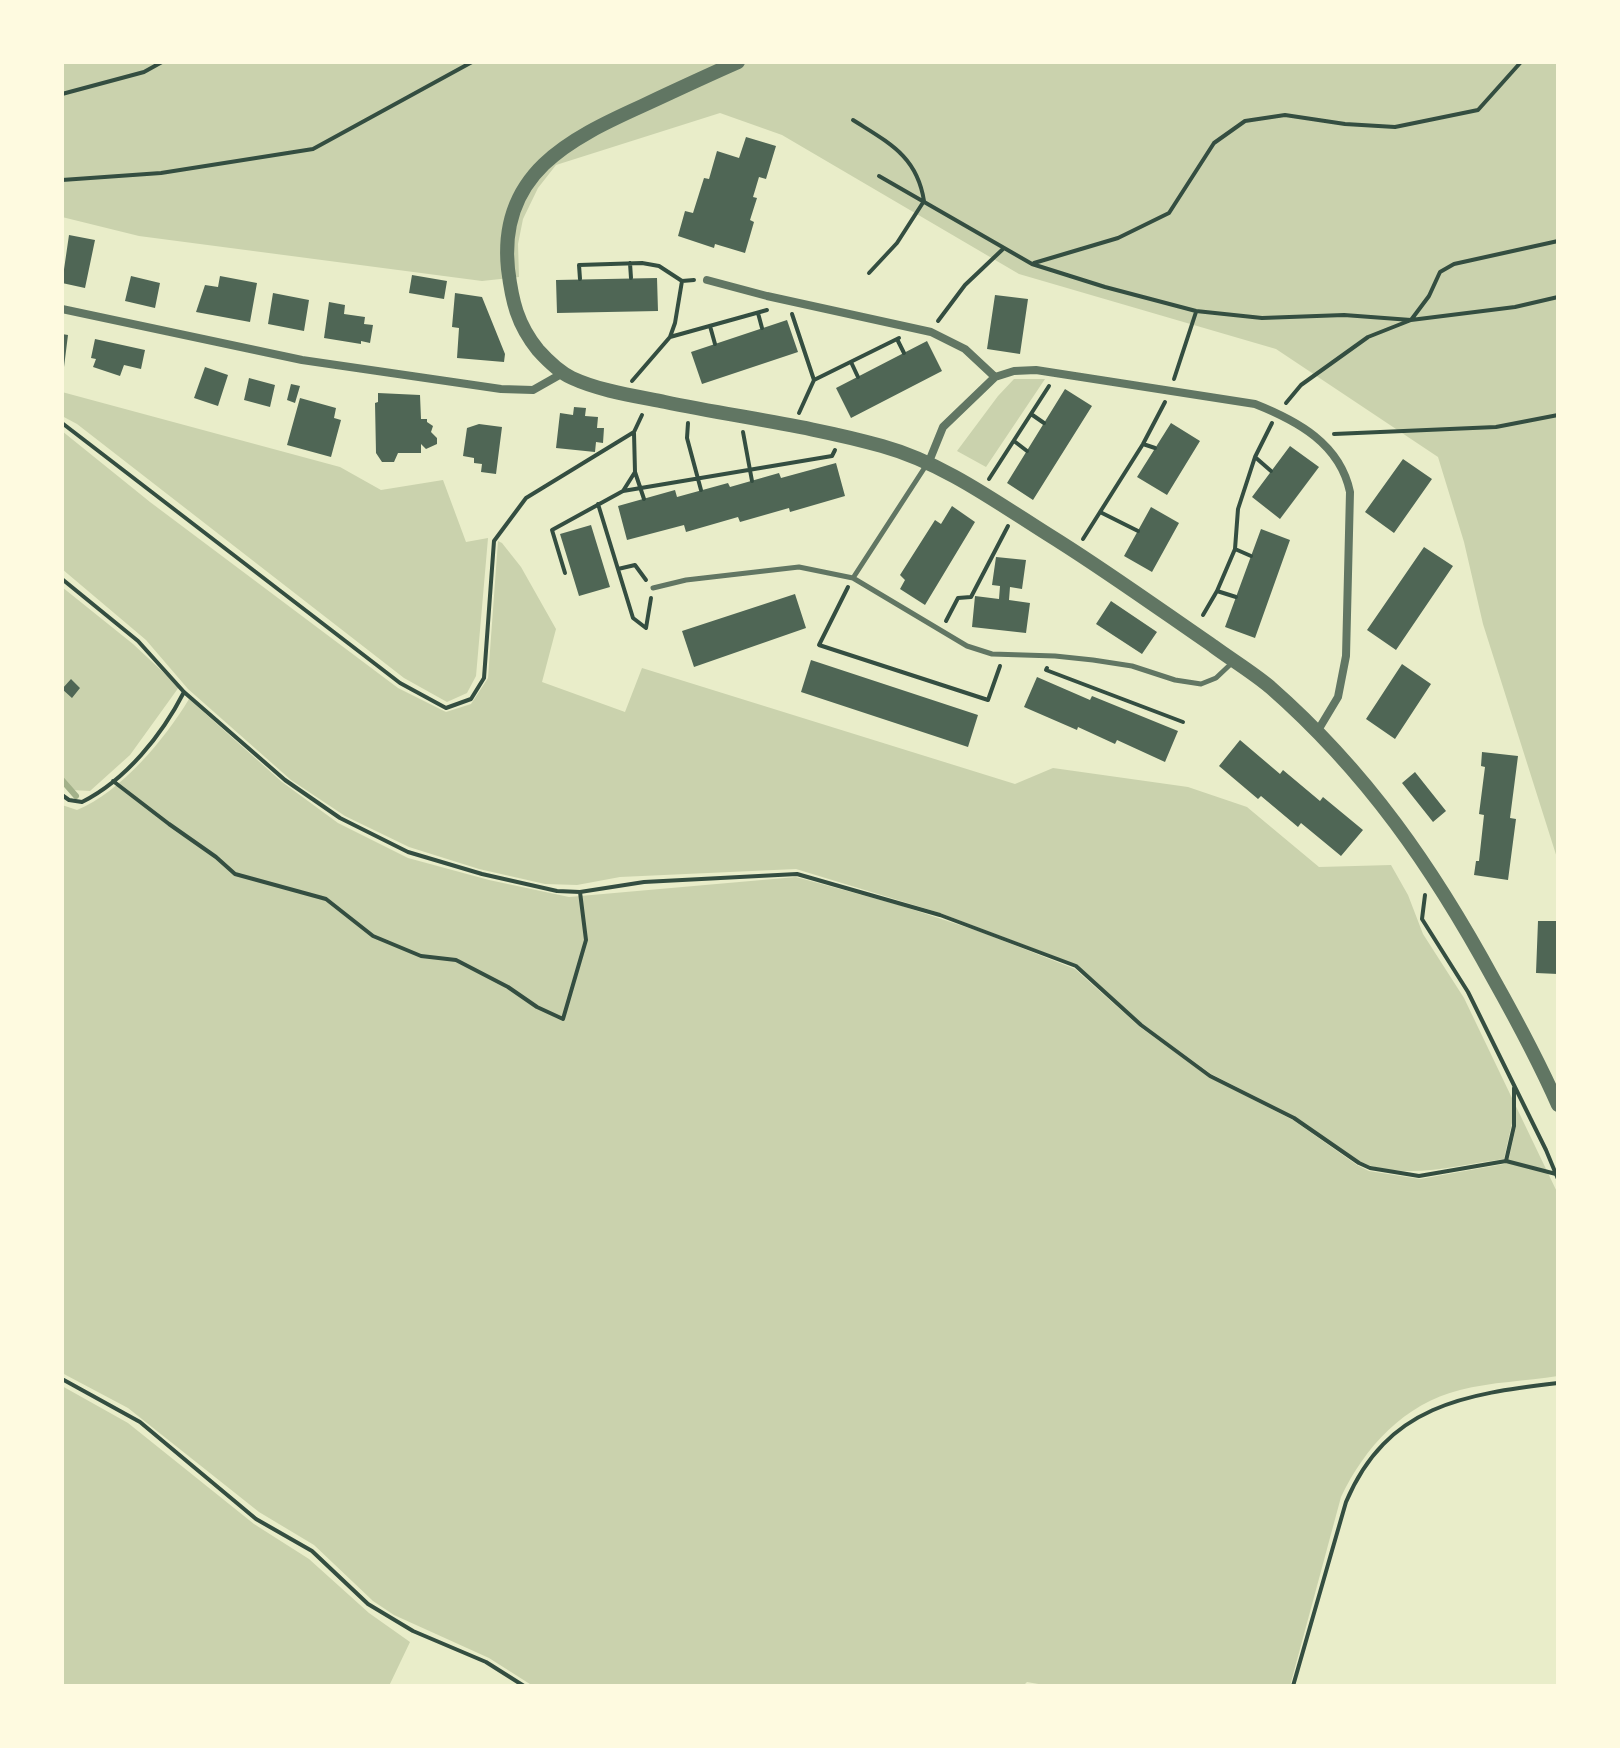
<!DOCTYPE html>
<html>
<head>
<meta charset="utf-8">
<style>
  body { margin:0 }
  #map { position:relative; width:1620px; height:1748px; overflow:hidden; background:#e9edc9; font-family:"PT Sans Narrow",sans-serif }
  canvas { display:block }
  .frame { position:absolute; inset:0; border:64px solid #fefae0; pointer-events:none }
</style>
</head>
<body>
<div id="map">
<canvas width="1620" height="1748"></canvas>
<div class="frame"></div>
</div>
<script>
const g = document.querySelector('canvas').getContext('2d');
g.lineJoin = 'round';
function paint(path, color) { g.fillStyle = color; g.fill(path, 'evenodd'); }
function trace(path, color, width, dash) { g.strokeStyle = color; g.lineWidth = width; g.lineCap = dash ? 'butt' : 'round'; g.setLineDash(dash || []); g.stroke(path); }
paint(new Path2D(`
  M 62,62 L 1558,62 L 1558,861 L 1483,624 L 1464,542 L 1438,457 L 1276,349 L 1019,274 L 782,135 L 720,113 L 556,165 L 538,188 L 523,219 L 518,244 L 519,277 L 482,281 L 139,236 L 62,217 Z
  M 1014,379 L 1045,379 L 986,467 L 957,451 L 998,396 Z
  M 62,392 L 340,467 L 381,490 L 443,480 L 466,542 L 488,538 L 476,676 L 467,693 L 447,702 L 404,678 L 77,424 L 62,416 Z
  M 62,431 L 150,502 L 398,688 L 446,712 L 471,704 L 488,678 L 498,541 L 502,543 L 521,567 L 556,629 L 542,682 L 625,712 L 642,668 L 1015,784 L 1053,768 L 1188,787 L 1247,807 L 1319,867 L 1391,865 L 1408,895 L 1423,934 L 1464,998 L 1558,1194 L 1558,1376 C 1526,1381 1491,1382 1460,1390 C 1404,1404 1365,1447 1341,1497 L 1290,1686 L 1050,1686 L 1027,1682 L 1023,1686 L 533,1686 L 489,1658 L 394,1615 L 373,1601 L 314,1545 L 259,1512 L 128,1408 L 62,1373 L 62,805 L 77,810 C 121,792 165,739 189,699 L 282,782 L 338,823 L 408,858 L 489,880 L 569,897 L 796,877 L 899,905 L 981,932 L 1075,969 L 1140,1027 L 1209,1077 L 1293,1120 L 1357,1165 L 1369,1171 L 1420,1179 L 1504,1164 L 1509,1158 L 1516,1127 L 1512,1123 L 1504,1159 C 1456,1165 1407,1181 1360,1162 L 1295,1117 L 1211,1074 L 1142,1024 L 1077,965 L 940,913 L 796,869 L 620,877 L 577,885 L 545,884 L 479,869 L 409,847 L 345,816 L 291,780 L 188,689 L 146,640 L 62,569 Z
  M 62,587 L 133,644 L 179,687 L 130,755 L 90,791 L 72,790 L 62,780 Z
  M 62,1386 L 128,1423 L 254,1524 L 309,1559 L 369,1613 L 410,1642 L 389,1686 L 62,1686 Z`), '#cad2ad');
trace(new Path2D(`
  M 62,780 L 76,796`), '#a3b18a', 6);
paint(new Path2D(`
  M 746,137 L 776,146 L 766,179 L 759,177 L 753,197 L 757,198 L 750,220 L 754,222 L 745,253 L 715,244 L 714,248 L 678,236 L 685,211 L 693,213 L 704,178 L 709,179 L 717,151 L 739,158 Z
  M 69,235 L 95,240 L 85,288 L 62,283 Z
  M 412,275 L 447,281 L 444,299 L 409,293 Z
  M 131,276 L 160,283 L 155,308 L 125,301 Z
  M 220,276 L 257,283 L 250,322 L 196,312 L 205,285 L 218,287 Z
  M 657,278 L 658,311 L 557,313 L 556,280 Z
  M 273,293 L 309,300 L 304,331 L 268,324 Z
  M 455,293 L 482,297 L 505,354 L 504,362 L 457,358 L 459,328 L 452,327 Z
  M 995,295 L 1028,299 L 1020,354 L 987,349 Z
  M 329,302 L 345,305 L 344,314 L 365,317 L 364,324 L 373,325 L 370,343 L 361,341 L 361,344 L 324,338 Z
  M 787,320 L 798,352 L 702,384 L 691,352 Z
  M 62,334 L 68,335 L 64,367 L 62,367 Z
  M 95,339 L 145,350 L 141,369 L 124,365 L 120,376 L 93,367 L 96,359 L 91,358 Z
  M 927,341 L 942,371 L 851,418 L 836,388 Z
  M 205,367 L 228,375 L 218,406 L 194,398 Z
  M 249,378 L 275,385 L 270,407 L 244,400 Z
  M 291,384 L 300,386 L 295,403 L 287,400 Z
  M 1065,389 L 1092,406 L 1033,500 L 1007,483 Z
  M 378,393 L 420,395 L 421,419 L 427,419 L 427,422 L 433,426 L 431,432 L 437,438 L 437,444 L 426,449 L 421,444 L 421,453 L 398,453 L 394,462 L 382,462 L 376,453 L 375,403 L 378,402 Z
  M 300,398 L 336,408 L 334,418 L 341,420 L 331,457 L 287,445 Z
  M 574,407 L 586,408 L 585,416 L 598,417 L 597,428 L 604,428 L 603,443 L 596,442 L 595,452 L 556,448 L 560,413 L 573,415 Z
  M 1171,423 L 1200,441 L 1167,495 L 1137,477 Z
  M 479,424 L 502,427 L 496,474 L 481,472 L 482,464 L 474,463 L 474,458 L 463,456 L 467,428 Z
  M 1290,446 L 1319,467 L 1280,519 L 1252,497 Z
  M 1403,459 L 1432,479 L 1394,533 L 1365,512 Z
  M 836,463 L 845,496 L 790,512 L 789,508 L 740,522 L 738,517 L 686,532 L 684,525 L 627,540 L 618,506 L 675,490 L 677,497 L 728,483 L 730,487 L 779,473 L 781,478 Z
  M 952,506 L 975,522 L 925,605 L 900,589 L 905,580 L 900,575 L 935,520 L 941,524 Z
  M 1151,507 L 1179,523 L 1152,572 L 1124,556 Z
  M 591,525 L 610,587 L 579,596 L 560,534 Z
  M 1261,529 L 1290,540 L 1255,638 L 1225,627 Z
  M 1424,547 L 1453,566 L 1396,650 L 1367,630 Z
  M 996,557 L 1026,560 L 1022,589 L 1010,587 L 1009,600 L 1030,603 L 1026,633 L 972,627 L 975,596 L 999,599 L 1000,586 L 992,585 Z
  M 795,594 L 806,628 L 694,667 L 682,631 Z
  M 1111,601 L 1157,632 L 1142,654 L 1096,624 Z
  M 811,660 L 978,715 L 968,747 L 801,692 Z
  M 1402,664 L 1431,684 L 1395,739 L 1366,719 Z
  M 1037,677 L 1090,700 L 1092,696 L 1178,731 L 1165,762 L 1117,740 L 1115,744 L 1078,727 L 1077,730 L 1024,707 Z
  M 71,679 L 80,688 L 72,698 L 62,689 Z
  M 1240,740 L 1280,774 L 1283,770 L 1320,801 L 1323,797 L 1363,830 L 1341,856 L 1301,823 L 1298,827 L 1261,796 L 1258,799 L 1219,766 Z
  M 1482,752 L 1518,756 L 1510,818 L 1516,819 L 1508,880 L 1474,875 L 1476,861 L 1479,861 L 1484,815 L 1479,814 L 1485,767 L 1481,766 Z
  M 1415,772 L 1446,811 L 1433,822 L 1402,783 Z
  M 1538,921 L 1558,921 L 1558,974 L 1536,973 Z`), '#4f6655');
trace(new Path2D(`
  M 62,94 L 144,72 L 162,62
  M 853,120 C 889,143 917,156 924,201 L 897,243 L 869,273
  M 879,176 L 1032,264 L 1105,287 L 1196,311 L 1262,318 L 1344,315 L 1411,320 L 1515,307 L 1558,297
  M 62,180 L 161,173 L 313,149 L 472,62
  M 630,263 L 631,278
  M 1034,263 L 1118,238 L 1169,213 L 1214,143 L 1245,121 L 1285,115 L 1345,124 L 1395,127 L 1478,110 L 1521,62
  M 580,279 L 579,265 L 642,263 L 659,266 L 682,281
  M 758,313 L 762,328
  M 792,314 L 814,380
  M 938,321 L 965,285 L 1003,249
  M 710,326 L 715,344
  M 670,337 L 675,323 L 682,281 L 694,280
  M 897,339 L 904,353
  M 851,362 L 858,377
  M 1174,379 L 1196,312
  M 632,381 L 670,337 L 767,310
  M 1286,403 L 1301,385 L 1368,337 L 1411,320 L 1429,296 L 1440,272 L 1454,264 L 1558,241
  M 799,413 L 814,380 L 899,338
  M 1031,414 L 1044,423
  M 62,423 L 400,683 L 446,708 L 471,699 L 484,678 L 494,541 L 526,498 L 634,432 L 642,415
  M 688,423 L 687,438 L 701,490
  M 743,432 L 752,481
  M 1334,434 L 1496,427 L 1558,415
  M 1014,441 L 1027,451
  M 1143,444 L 1155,448
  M 1255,457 L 1271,471
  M 635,472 L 644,499
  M 989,479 L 1049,386
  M 623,491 L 635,472 L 634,433
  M 598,504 L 633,618 L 646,628 L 651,598
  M 1100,512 L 1138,531
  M 1083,539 L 1143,444 L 1165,402
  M 1235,549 L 1251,556
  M 618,569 L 635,565 L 646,580
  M 565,573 L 552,530 L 623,491 L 832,456 L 835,450
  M 62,579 L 138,641 L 184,692 L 285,780 L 340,818 L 408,852 L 482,874 L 557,891 L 580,892 L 644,882 L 797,874 L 940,915 L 1076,966 L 1141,1025 L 1210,1076 L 1294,1118 L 1359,1163 L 1370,1168 L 1419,1176 L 1506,1161 L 1556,1174
  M 848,587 L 819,645 L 988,700 L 1000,666
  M 1217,591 L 1236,597
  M 1203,615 L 1217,591 L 1235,549 L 1238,509 L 1255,457 L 1272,423
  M 946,621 L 958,598 L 971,597 L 1008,526
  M 1047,668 L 1046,670 L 1183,722
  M 113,781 L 169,824 L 216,857 L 235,874 L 326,899 L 373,936 L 421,956 L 456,960 L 508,987 L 537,1007 L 563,1019 L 586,940 L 580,892
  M 62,795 L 69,800 L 82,802 C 126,780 162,735 184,692
  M 1425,895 L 1422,919 L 1468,992 L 1546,1150 L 1558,1179
  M 1506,1161 L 1514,1126 L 1514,1088
  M 62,1379 L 140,1422 L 256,1519 L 312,1551 L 368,1604 L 413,1631 L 486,1662 L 524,1686
  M 1293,1686 L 1346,1502 C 1387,1405 1465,1394 1558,1383`), '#344e41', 4);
trace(new Path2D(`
  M 853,578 L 927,464
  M 653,588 L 686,580 L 799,567 L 853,578 L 967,646 L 992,654 L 1055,656 L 1093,660 L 1132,666 L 1175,680 L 1201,684 L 1216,678 L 1234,661`), '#617663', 5);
trace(new Path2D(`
  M 707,280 L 767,296 L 931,332 L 965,349 L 995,377
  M 62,309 L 302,360 L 501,389 L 533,390 L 563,373
  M 928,464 L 943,427 L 995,377 L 1014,371 L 1036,370 L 1255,404 C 1298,421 1340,444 1350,492 L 1346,656 L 1338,697 L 1317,732`), '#617663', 8);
trace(new Path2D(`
  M 738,62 C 706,76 674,91 642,106 C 569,139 498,174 508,269 C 512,301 517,324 538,350 C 547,360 559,372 572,378 C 600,391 635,396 665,402 C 737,417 811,426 882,446 C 947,464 1003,507 1060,542 C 1112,575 1162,611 1213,646 C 1232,660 1252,672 1270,687 C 1367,772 1433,868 1494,980 C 1517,1021 1539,1062 1558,1105`), '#617663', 14);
</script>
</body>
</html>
